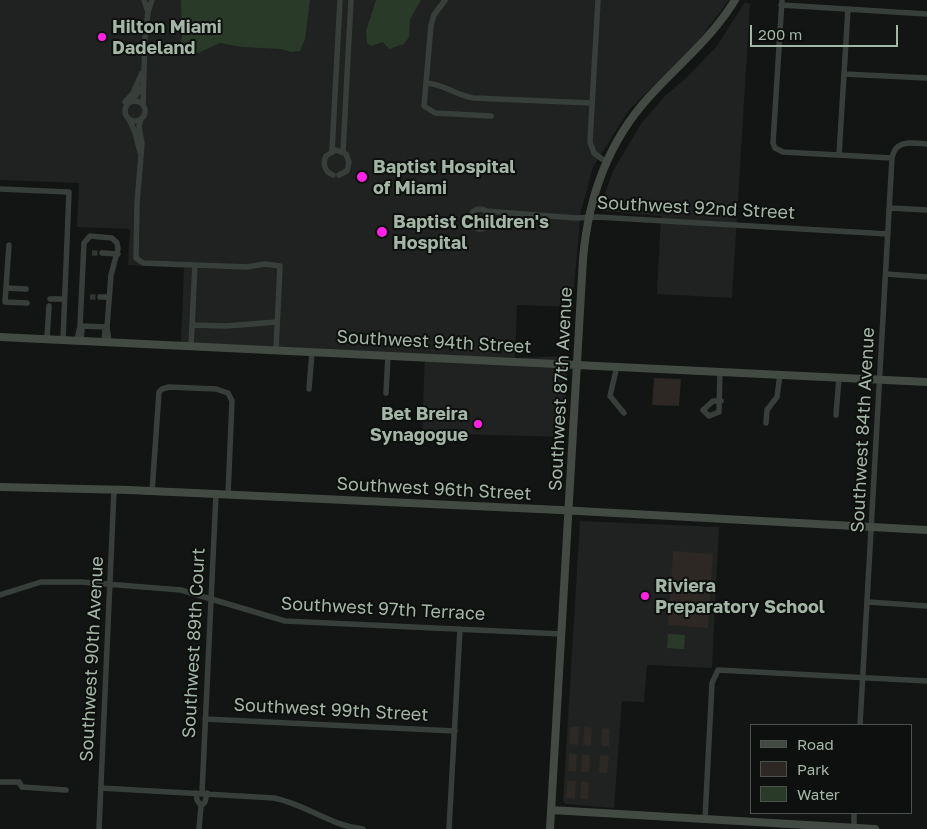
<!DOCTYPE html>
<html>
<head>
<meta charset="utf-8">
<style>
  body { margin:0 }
  #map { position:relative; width:927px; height:829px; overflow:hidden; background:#131514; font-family:"Golos Text",sans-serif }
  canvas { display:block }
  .legend { position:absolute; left:750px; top:724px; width:162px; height:90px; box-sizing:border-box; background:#0e100f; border:1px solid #4a524b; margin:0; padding:6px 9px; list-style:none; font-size:15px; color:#a3b6a6 }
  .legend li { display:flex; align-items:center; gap:10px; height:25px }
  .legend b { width:25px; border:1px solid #4a524b }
  .scale { position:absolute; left:750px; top:25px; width:148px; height:22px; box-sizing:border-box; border:2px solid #a3b6a6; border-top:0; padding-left:6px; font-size:15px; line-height:18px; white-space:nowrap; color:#a3b6a6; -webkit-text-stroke:4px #0e100f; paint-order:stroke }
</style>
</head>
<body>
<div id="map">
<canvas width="927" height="829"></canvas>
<ul class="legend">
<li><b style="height:6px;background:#424a43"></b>Road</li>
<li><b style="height:14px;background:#2d2823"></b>Park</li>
<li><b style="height:14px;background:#2a3a28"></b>Water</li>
</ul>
<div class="scale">200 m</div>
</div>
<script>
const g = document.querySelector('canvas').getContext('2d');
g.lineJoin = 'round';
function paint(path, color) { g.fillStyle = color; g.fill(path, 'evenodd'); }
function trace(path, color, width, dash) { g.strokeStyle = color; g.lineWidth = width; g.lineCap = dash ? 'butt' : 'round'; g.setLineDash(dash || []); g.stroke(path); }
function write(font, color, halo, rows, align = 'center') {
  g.font = font + ' "Golos Text",sans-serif'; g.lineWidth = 4; g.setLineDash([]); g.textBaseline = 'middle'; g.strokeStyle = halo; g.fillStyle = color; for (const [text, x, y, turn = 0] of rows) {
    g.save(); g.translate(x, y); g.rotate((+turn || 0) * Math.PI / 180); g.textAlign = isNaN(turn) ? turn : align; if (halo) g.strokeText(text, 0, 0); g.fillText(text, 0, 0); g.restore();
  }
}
paint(new Path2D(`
  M 0,0 L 729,0 L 696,44 L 629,110 L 593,167 L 581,211 L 572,307 L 517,305 L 515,358 L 567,356 L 564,437 L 422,433 L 425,354 L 181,342 L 184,268 L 128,265 L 130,229 L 77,227 L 79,183 L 0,180 Z
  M 745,2 L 750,4 L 732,298 L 657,294 L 661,216 L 601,211 L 602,201 L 614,169 L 641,124 L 664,97 L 688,76 L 717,46 Z
  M 580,521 L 719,527 L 712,668 L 647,665 L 644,702 L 622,701 L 614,808 L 566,804 L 563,801 Z`), '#1f2220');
paint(new Path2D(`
  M 654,378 L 681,379 L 679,406 L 652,405 Z
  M 673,551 L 713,554 L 708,628 L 668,625 Z
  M 570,727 L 579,727 L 578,745 L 569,744 Z
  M 584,727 L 592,728 L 591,746 L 583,745 Z
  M 602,728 L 610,729 L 609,746 L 601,746 Z
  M 569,754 L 577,754 L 576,772 L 568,771 Z
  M 582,754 L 590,755 L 589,772 L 581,772 Z
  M 600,755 L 609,756 L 607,773 L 599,773 Z
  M 567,781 L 576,781 L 575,798 L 566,798 Z
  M 581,781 L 589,782 L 588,799 L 580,799 Z`), '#2d2823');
paint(new Path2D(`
  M 181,0 L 310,0 L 305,39 L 300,51 L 291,52 L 281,49 L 242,47 L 220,43 L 198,53 L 184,53 L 180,44 L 182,38 Z
  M 376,0 L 421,0 L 410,19 L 409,37 L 404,44 L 389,49 L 383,42 L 371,46 L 367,43 L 366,31 Z
  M 668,634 L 685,635 L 684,649 L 667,648 Z`), '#2a3a28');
trace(new Path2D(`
  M 92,253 L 102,253
  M 90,297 L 100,297`), '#303531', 5.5, [5.5, 3]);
trace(new Path2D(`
  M 144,0 L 148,12
  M 445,0 L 434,15 L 431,25 L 424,106 L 435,113 L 491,116
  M 598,0 L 590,142 L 594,153 L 606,162
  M 782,0 L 773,143 L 775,148 L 783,152 L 892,158
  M 781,5 L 927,14
  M 844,74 L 927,78
  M 426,83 C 444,84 455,95 473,98 L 592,103
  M125 111a10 10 0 1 1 20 0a10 10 0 1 1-20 0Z
  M 132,101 L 142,87
  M 125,102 L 133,93 L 142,73
  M 143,105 L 145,38 L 148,12 L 152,0
  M 129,119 L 135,132 L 140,152
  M 141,119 L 139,126 L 142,144 L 137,203 L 136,258 L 143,263 L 247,267 L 265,264 L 280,266 L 276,350
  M 332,151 L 340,0
  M 343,152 L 351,0
  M 839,155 L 848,9
  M 333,175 C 325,172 322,164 326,156 L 336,150 L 346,154 L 349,162 L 347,171 L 339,175
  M 0,189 L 69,192 L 63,340
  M 890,208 L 927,210
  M470 219a10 10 0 1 1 20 0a10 10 0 1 1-20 0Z
  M 485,211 L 576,218 L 597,217 L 888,234
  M 9,245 L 5,302 L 27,303
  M 102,253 L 118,254
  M 886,274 L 927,277
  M 6,288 L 26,289
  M 100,297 L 109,297
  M 50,299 L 64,299
  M 193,325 L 226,326 L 277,322
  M 80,326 L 107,327
  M 80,326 L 82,329 L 81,340
  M 47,339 L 49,306
  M 77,340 L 80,326 L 84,243 L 90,236 L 112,238 L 117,243 L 118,249 L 111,275 L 107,327 L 109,342
  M 104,342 L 105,329 L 107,327
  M 191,346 L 195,265
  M 617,366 L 610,396 L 624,413
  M 720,371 L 719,412 L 709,416 L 703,410 L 713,401 L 721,401
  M 309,389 L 312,352
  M 386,393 L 388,355
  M 836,415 L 839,377
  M 766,423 L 767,410 L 777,397 L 780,374
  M 152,492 L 159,392 L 162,389 L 169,387 L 216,389 L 228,393 L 232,401 L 228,495
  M 0,595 L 41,582 L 81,582 L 181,590 L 285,621 L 562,634
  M 868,602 L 927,606
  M 205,719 L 455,731
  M 860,725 L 892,158 C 895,139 912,143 927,144
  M 0,782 L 19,782 L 22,787 L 66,790
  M 101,788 L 274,798 C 308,805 328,825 363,829
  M 196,793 L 197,800 L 201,806
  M 202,793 L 216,494
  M 201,806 L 205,802 L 207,793
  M 705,819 L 712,683 L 718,670 L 927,681
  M 99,829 L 114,490
  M 199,829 L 201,806
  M 449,829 L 460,629
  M 854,829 L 854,813`), '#383f3a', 5.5);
trace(new Path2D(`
  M 0,337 L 927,382
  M 0,487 L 129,490 L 560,510 L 927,530
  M 551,810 L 875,829
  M 550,829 L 583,259 C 588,199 608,142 649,97 C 679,64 712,38 735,0`), '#424a43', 8);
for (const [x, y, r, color] of [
  [102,37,5,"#ff21e5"],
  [362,177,6,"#ff21e5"],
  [382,232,6,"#ff21e5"],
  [478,424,5,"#ff21e5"],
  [645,596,5,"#ff21e5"]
]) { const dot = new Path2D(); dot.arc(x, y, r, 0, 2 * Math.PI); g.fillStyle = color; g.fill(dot); trace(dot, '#0e100f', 2); }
write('bold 18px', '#a3b6a6', '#0e100f', [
  ["Hilton Miami",112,27],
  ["Dadeland",112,48],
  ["Baptist Hospital",373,167],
  ["of Miami",373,188],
  ["Baptist Children's",393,222],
  ["Hospital",393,243],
  ["Bet Breira",468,414,"right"],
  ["Synagogue",468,435,"right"],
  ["Riviera",655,586],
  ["Preparatory School",655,607]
], 'left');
write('18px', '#a3b6a6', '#0e100f', [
  ["Southwest 92nd Street",696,208,3],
  ["Southwest 94th Street",434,342,3],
  ["Southwest 87th Avenue",561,389,-87],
  ["Southwest 84th Avenue",863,430,-87],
  ["Southwest 96th Street",434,489,3],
  ["Southwest 97th Terrace",383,609,3],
  ["Southwest 89th Court",194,643,-87],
  ["Southwest 90th Avenue",92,659,-87],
  ["Southwest 99th Street",331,710,3]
]);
</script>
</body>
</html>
